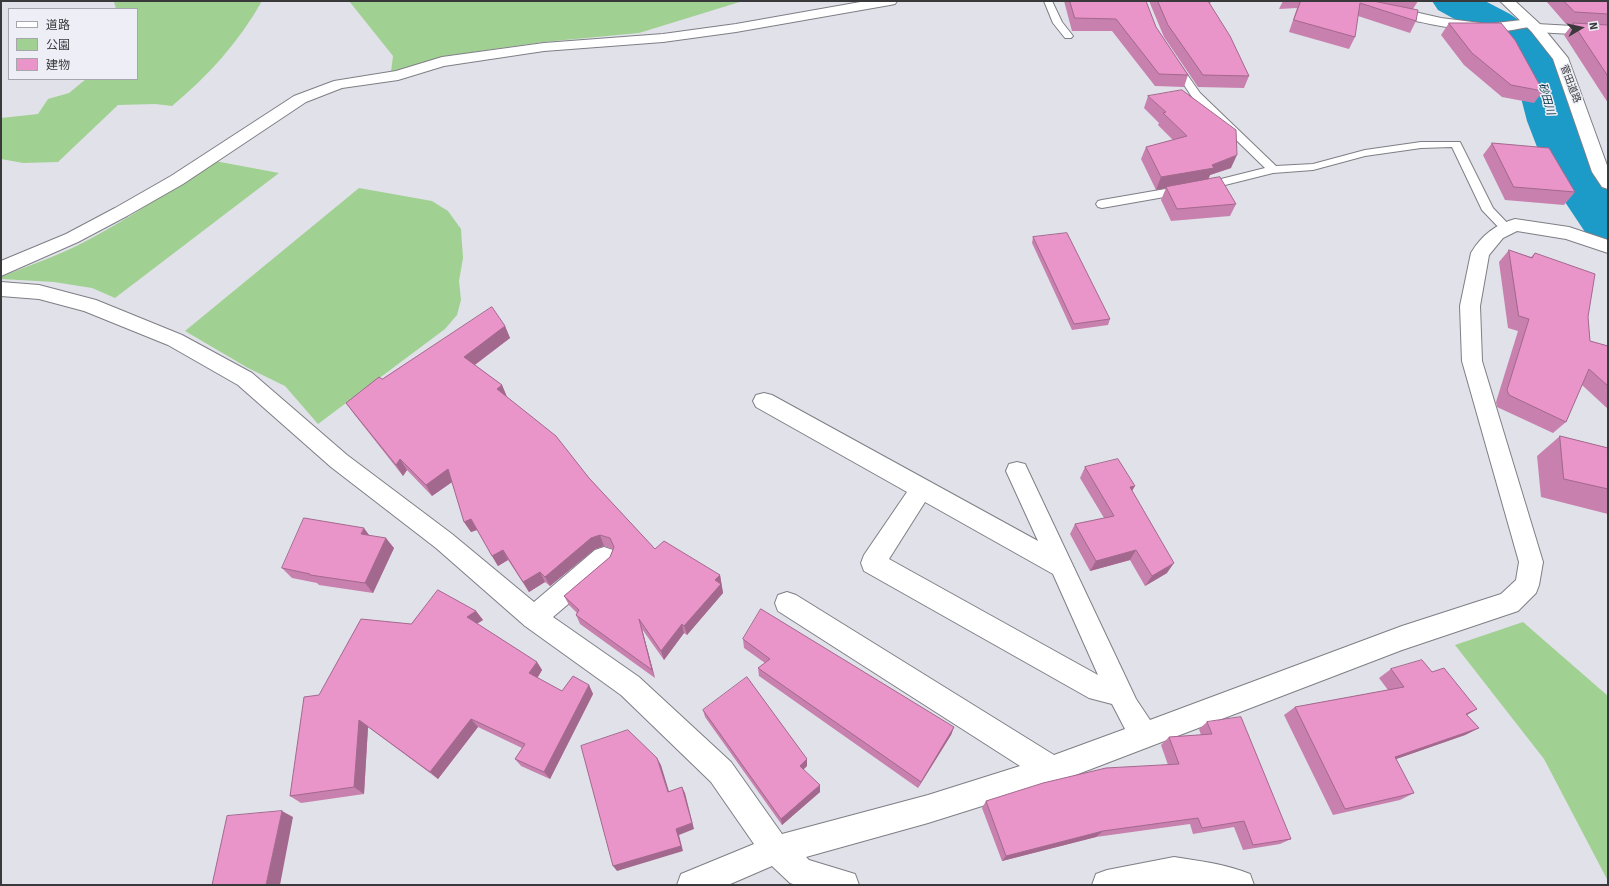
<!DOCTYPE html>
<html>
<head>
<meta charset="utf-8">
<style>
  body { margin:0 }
  #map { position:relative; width:1609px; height:886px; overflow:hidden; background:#e1e1e9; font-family:Signika,"Noto Sans JP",sans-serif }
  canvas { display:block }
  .frame { position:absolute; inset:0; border:2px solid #39393c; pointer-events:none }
  .legend { position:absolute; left:8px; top:8px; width:130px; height:72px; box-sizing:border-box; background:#eeeef6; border:1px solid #a6a6ac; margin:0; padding:5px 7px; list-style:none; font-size:12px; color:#39393c }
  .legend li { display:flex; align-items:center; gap:8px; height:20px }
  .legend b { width:20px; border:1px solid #a6a6ac }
  .north { position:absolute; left:1561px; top:8px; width:40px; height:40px; -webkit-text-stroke:3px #eeeef6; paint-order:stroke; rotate:81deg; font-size:11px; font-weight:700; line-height:16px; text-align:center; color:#39393c }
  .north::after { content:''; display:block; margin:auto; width:14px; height:18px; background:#39393c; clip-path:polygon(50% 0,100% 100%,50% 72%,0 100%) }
</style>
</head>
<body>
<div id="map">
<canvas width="1609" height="886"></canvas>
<div class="frame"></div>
<ul class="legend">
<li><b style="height:5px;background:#fff"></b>道路</li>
<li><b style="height:11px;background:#a1d192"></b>公園</li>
<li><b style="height:11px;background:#e995ca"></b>建物</li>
</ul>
<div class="north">N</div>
</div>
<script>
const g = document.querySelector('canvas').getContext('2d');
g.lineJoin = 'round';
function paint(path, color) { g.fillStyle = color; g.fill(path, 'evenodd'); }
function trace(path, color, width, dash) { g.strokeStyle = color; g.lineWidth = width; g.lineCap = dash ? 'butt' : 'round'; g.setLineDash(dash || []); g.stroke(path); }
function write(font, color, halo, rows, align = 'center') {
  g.font = font + ' Signika,"Noto Sans JP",sans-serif'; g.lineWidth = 3; g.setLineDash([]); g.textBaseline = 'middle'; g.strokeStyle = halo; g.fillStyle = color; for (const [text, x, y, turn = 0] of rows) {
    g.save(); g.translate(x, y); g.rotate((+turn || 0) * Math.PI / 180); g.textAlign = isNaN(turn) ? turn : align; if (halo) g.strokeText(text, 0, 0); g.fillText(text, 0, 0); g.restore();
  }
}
paint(new Path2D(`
  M 110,1 L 262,1 C 239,42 208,76 172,106 L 155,104 L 118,105 L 58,162 L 23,163 L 1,159 L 1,118 L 38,114 L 48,99 L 69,93 L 86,79 L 137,79 L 137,9 L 116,9 L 114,2 Z
  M 349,1 L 743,1 L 639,33 L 544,42 L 445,56 L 391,72 L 393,56 Z
  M 215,161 L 279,173 L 115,298 L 92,288 L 54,282 L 1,279 L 1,277 C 30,265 60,255 88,240 C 132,217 173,188 215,161 Z
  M 359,188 L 432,201 L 448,211 L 461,229 L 463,258 L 459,281 L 461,300 L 457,315 L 445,329 L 318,424 L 285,386 L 248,368 L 185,331 Z
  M 1523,622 L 1608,696 L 1608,881 L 1544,759 L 1455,645 Z`), '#a1d192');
paint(new Path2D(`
  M 1446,1 L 1456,1 L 1459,3 L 1455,5 Z`), '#1c9bc8');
paint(new Path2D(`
  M 1432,1 L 1485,1 L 1510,14 L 1537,33 L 1558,63 L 1577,121 L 1600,175 L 1608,186 L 1608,243 L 1589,238 L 1549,178 L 1527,121 L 1512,63 L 1505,52 L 1478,32 L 1438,10 Z`), '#1c9bc8');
const lane = new Path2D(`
  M 1044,1 L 1052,1 L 1062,22 L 1073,36 L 1071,38 L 1065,38 L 1053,23 Z
  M 1176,62 L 1179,63 L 1200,93 L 1276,166 L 1313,164 L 1365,150 L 1421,142 L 1460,142 L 1493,208 L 1513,229 L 1511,232 L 1503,232 L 1482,210 L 1452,147 L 1421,148 L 1365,156 L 1313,170 L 1273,173 L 1205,190 L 1201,188 L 1199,186 L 1201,184 L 1265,168 L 1192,97 L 1171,65 Z
  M 1183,186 L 1187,187 L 1189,190 L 1187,193 L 1102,208 L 1098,207 L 1096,204 L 1098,201 L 1102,200 Z`);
const street = new Path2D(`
  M 866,1 L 897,1 L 895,4 L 890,5 L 736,32 L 663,42 L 544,51 L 444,66 L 398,80 L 342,88 L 306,102 L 183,184 L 127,216 L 78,242 L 1,276 L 1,261 L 66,234 L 115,208 L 171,176 L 294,96 L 334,81 L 396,71 L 442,57 L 544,43 L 663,34 L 736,24 Z
  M 1329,1 L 1371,2 L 1441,18 L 1488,24 L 1530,19 L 1535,20 L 1537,24 L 1608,28 L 1608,36 L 1536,32 L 1531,31 L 1529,27 C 1516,29 1500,33 1487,32 C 1436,29 1386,12 1336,5 L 1331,4 Z
  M 1515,219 L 1569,227 L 1608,240 L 1608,253 L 1566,239 L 1517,231 L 1503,238 L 1489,255 L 1480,306 L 1482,361 L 1543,562 L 1539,585 L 1536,593 L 1518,611 L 1402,650 L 1052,784 L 928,823 L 806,857 L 809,860 L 855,874 L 859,885 L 796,885 L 790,883 L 772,866 L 728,885 L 677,885 L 681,874 L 754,844 L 711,782 L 621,695 L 525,626 L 436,548 L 331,467 L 238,385 L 168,345 L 84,311 L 39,299 L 1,296 L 1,282 L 39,285 L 96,300 L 182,335 L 252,373 L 347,455 L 452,534 L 534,602 L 595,550 L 604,547 L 613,550 L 616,558 L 613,566 L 553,617 L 639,677 L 731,762 L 782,834 L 928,795 L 1020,766 L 778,611 L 775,603 L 778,595 L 787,592 L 796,595 L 1054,755 L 1125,729 L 1112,704 L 1089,698 L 864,571 L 861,563 L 864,555 L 907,492 L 756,407 L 753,401 L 756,395 L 764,393 L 772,395 L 1038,541 L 1006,471 L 1009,464 L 1017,462 L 1025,464 L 1136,699 L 1150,720 L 1402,626 L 1501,594 L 1516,580 L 1519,562 L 1462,361 L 1460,306 L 1471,253 C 1481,236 1496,224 1515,219 ZM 925,502 L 1053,574 L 1098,675 L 889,559 Z
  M 1174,857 C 1200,861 1225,864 1250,874 L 1254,885 L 1092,885 L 1096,874 L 1107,870 Z`);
const secondary = new Path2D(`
  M 1500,1 L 1515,1 L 1541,25 L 1568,58 L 1608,168 L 1608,189 L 1602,187 L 1592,172 L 1553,59 L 1531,31 Z`);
trace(lane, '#7e7e86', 2);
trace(street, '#7e7e86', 2);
trace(secondary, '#7e7e86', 2);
paint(lane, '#fff');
paint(street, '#fff');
paint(secondary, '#fff');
paint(new Path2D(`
  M 1064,1 L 1146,1 L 1156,27 L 1188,75 L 1184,87 L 1155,86 L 1112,31 L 1072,31 Z
  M 1149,1 L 1211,1 L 1210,4 L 1249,76 L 1244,88 L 1198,87 L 1164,37 Z
  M 1283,1 L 1418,1 L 1413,9 L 1416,21 L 1410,33 L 1358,16 L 1355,37 L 1349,49 L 1289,32 L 1297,8 L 1279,9 Z
  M 1546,1 L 1608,1 L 1608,103 L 1564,35 L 1572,25 L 1566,24 Z
  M 1449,23 L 1543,91 L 1534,103 L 1502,97 L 1464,65 L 1441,35 Z
  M 1148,96 L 1231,168 L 1210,175 L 1208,179 L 1236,204 L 1230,216 L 1171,221 L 1161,200 L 1166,188 L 1156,190 L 1141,159 L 1146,147 L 1173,140 L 1158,125 L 1159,123 L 1144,108 Z
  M 1492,143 L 1575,192 L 1564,205 L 1505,200 L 1483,155 Z
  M 1033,237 L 1110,319 L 1108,325 L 1072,330 L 1032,243 Z
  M 1509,250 L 1531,257 L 1535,253 L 1588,317 L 1590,341 L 1608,346 L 1608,409 L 1582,385 L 1566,422 L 1553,433 L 1497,407 L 1496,402 L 1518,331 L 1508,328 L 1499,262 Z
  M 505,326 L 510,338 L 475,365 L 502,385 L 507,397 L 589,478 L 655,549 L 720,575 L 723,593 L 687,635 L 684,633 L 664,660 L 642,629 L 655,678 L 580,624 L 576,615 L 577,613 L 569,605 L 564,596 L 610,557 L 613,549 L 604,546 L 595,549 L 550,586 L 545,582 L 529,592 L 508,560 L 498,566 L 477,530 L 471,532 L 464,522 L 452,482 L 432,496 L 407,470 L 403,476 L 354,414 L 346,403 L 382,379 Z
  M 1560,436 L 1608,448 L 1608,514 L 1541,497 L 1537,456 Z
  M 1085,467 L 1132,490 L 1167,573 L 1145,586 L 1130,560 L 1090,571 L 1070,534 L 1075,524 L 1104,518 L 1080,478 Z
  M 369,535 L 394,548 L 373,593 L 319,585 L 317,583 L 292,578 L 282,568 Z
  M 476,611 L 483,620 L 477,624 L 537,662 L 542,670 L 537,678 L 562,691 L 589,685 L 593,694 L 550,779 L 521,766 L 515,759 L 522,748 L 478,727 L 438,779 L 368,727 L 364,794 L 301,803 L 290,796 L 319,695 L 411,624 Z
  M 743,639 L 954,727 L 951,735 L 918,788 L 759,676 L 758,668 L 765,663 L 744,648 Z
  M 1391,669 L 1432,672 L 1477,709 L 1467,715 L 1479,728 L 1465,735 L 1396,759 L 1414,793 L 1400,800 L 1333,815 L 1284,715 L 1295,707 L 1388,690 L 1379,678 Z
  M 703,710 L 807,766 L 803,769 L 820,792 L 782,825 L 705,717 Z
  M 1207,722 L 1291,839 L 1280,844 L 1243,850 L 1234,827 L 1193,834 L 1190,824 L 1096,837 L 1002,861 L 982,808 L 986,801 L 1168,765 L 1161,745 L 1169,737 L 1201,735 L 1199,729 Z`), '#c880ae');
paint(new Path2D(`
  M 1237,155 L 1231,168 L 1210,175 L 1208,180 L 1156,190 L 1161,177 L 1212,165 Z
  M 505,326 L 510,338 L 469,369 L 464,357 Z
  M 502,385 L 507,397 L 497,389 Z
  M 400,459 L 407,470 L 403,476 L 396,465 Z
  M 448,469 L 455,480 L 432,496 L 426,485 Z
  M 1135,486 L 1129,496 L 1130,487 Z
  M 471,519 L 477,530 L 471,532 L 464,522 Z
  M 364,528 L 372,539 L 361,534 Z
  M 600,535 L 604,546 L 595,549 L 550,586 L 545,577 L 591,538 Z
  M 386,538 L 394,548 L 373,593 L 365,583 Z
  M 503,550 L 508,560 L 498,566 L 492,556 Z
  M 1136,550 L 1130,560 L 1090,571 L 1096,561 Z
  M 1174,563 L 1167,573 L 1145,586 L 1152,576 Z
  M 540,572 L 545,582 L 529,592 L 523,582 Z
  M 720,575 L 723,593 L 687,635 L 684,626 L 715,580 Z
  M 476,611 L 483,620 L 473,626 L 467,617 Z
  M 639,619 L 642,629 L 655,678 L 652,670 Z
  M 682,624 L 684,633 L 664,660 L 661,651 Z
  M 537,662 L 542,670 L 535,682 L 529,673 Z
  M 589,685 L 593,694 L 550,779 L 544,772 Z
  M 1477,709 L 1463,717 L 1466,714 Z
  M 471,719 L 478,727 L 438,779 L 430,772 Z
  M 359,720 L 368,727 L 364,794 L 354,787 Z
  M 954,727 L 951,735 L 918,788 L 921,782 Z
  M 1479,728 L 1465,735 L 1382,764 L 1395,757 Z
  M 657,758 L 661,765 L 671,798 L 668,792 Z
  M 807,759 L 807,766 L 800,773 L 800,766 Z
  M 820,785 L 820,792 L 782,825 L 781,819 Z
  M 682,787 L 685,793 L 694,829 L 679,835 L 683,851 L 617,871 L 613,866 Z
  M 282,811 L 293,817 L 280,885 L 266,885 Z
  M 1103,831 L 1096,837 L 1002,861 L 1006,856 Z`), '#a3688d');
const building = new Path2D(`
  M 1070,1 L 1146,1 L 1156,27 L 1188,75 L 1159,74 L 1116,19 L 1075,18 Z
  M 1158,1 L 1208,1 L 1230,36 L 1249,76 L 1203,75 L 1168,25 Z
  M 1301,1 L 1373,1 L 1418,10 L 1416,21 L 1360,3 L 1355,37 L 1294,20 Z
  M 1564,1 L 1608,1 L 1608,14 L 1575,12 Z
  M 1449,23 L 1501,23 L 1515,40 L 1543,91 L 1511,85 L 1472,53 Z
  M 1573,23 L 1608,25 L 1608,76 Z
  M 1182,90 L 1236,130 L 1237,155 L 1212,165 L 1214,168 L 1161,177 L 1146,147 L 1187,136 L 1163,113 L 1166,112 L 1148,96 Z
  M 1492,143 L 1549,148 L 1575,192 L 1514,187 Z
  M 1220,177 L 1236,204 L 1177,209 L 1166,187 Z
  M 1067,233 L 1110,319 L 1074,324 L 1033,237 Z
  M 1509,250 L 1532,258 L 1535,253 L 1595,274 L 1588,317 L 1590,341 L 1608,346 L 1608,386 L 1589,369 L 1566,422 L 1509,395 L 1507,390 L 1529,319 L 1519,316 Z
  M 492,307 L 505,326 L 464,357 L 502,385 L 497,389 L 556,436 L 589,478 L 655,549 L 664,541 L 720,575 L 715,580 L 721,584 L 684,626 L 682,624 L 661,651 L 639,619 L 652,670 L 576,615 L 579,610 L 564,596 L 610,557 L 614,547 L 610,538 L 600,535 L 591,538 L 545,577 L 540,572 L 523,582 L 503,550 L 492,556 L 471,519 L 464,522 L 448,469 L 426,485 L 400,459 L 396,465 L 346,403 L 379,377 L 382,379 Z
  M 1560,436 L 1608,448 L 1608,489 L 1564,479 Z
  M 1118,459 L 1135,486 L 1130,487 L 1174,563 L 1152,576 L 1136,550 L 1096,561 L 1075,524 L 1114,516 L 1085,467 Z
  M 304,518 L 364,528 L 361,534 L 386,538 L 365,583 L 310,575 L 310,574 L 282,568 Z
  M 438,590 L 476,611 L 467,617 L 537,662 L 529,673 L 562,691 L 573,676 L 589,685 L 544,772 L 515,759 L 525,744 L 471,719 L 430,772 L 359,720 L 354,787 L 290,796 L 304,697 L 319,695 L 361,619 L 411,624 Z
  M 761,609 L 954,727 L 921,782 L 758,668 L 770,659 L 743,639 Z
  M 1422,660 L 1432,672 L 1444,668 L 1477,709 L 1466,714 L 1479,728 L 1395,757 L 1414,793 L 1345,809 L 1295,707 L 1404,687 L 1391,669 Z
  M 747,677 L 807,759 L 800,766 L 820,785 L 781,819 L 703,710 Z
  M 1241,717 L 1291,839 L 1253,845 L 1244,821 L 1202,828 L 1198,818 L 1103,831 L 1006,856 L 986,801 L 1043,783 L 1106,768 L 1179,764 L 1169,737 L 1212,734 L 1207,722 Z
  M 628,730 L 657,758 L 668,792 L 682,787 L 692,823 L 676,829 L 681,846 L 613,866 L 581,746 Z
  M 282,811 L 266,885 L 212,885 L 227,816 Z`);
paint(building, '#e995ca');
trace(building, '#a3688d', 1);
write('10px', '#39393c', '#eeeef6', [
  ["菅田道路",1570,84,69]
]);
write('italic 11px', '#003244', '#eeeef6', [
  ["砂田川",1546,99,74]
]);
</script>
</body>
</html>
